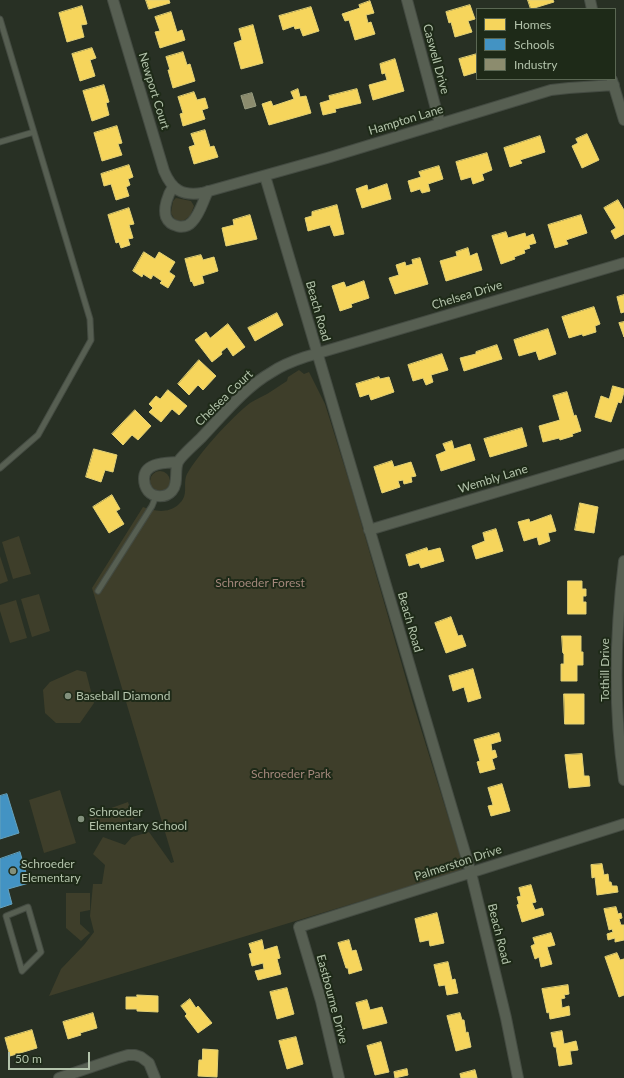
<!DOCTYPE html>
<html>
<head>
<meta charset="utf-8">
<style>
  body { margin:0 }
  #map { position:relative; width:624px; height:1078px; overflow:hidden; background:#283024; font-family:Lato,sans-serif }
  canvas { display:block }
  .legend { position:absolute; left:476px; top:8px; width:140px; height:72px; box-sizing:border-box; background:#1e2a18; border:1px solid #5a6753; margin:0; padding:5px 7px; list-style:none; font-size:12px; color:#b3c3ab }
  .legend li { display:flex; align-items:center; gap:8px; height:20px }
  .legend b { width:20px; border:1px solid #5a6753 }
  .scale { position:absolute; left:8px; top:1052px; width:82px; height:18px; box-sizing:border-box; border:2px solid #b3c3ab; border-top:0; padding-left:5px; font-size:12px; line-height:14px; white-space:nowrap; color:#b3c3ab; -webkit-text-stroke:3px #1e2a18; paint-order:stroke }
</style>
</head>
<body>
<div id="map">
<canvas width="624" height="1078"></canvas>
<ul class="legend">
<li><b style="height:11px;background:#f6d55c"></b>Homes</li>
<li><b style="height:11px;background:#4393c3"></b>Schools</li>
<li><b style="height:11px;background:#8c8c6e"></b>Industry</li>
</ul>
<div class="scale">50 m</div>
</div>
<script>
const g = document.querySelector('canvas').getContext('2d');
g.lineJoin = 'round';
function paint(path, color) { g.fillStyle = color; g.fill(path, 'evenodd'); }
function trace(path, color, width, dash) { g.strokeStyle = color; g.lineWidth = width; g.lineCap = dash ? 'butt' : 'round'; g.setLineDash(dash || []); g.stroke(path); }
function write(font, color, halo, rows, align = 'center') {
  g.font = font + ' Lato,sans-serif'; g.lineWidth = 4; g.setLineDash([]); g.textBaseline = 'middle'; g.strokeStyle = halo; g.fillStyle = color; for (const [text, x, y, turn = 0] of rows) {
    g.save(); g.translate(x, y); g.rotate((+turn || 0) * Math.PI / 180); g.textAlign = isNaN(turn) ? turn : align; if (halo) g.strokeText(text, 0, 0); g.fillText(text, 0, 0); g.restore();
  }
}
paint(new Path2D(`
  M 176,198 L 191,201 L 194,206 L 190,216 L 183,221 L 175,220 L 171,213 L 173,201 Z
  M 299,370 L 304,374 L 309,372 L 325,404 L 352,491 L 412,700 L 463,865 L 460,871 L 49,996 L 61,969 L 84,945 L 94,932 L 90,916 L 93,884 L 102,884 L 105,865 L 93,854 L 103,837 L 125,845 L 132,837 L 149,832 L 171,863 L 174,862 L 92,588 L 143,507 C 154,511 167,514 178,505 C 190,495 182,485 187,474 C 199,453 231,418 250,403 C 255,400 261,397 267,394 C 274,390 280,385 287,381 L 288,377 Z
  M150 481a10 10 0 1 1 20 0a10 10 0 1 1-20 0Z
  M 19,536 L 31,574 L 13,579 L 2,542 Z
  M 0,556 L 8,581 L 0,584 Z
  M 39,594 L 50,631 L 32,637 L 21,599 Z
  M 16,600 L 27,638 L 10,643 L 0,611 L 0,605 Z
  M 77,670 L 86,672 L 94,703 L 80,723 L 56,723 L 45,713 L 43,690 L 50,682 Z
  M 60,790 L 76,843 L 44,853 L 29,800 Z
  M 128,802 L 134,819 L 94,831 L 89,816 Z
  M 66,893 L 90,893 L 90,910 L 80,912 L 80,924 L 90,933 L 81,941 L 66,928 Z`), '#3e3e2a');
const homes = new Path2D(`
  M 146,0 L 169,0 L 170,3 L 149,9 Z
  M 528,0 L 553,0 L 554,2 L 531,9 Z
  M 370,1 L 374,13 L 366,15 L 368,23 L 371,22 L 375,34 L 355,40 L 349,20 L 345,21 L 342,14 L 360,8 L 359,5 Z
  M 470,5 L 475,19 L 468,21 L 472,32 L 455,37 L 451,22 L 449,23 L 446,12 Z
  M 82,6 L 87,24 L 81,25 L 84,37 L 67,42 L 59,13 Z
  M 311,7 L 319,31 L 303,36 L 300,28 L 295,29 L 294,26 L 283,30 L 279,16 Z
  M 171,12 L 177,32 L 182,30 L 185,40 L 160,48 L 155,32 L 160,31 L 155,17 Z
  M 253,25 L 263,63 L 241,69 L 234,43 L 242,40 L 239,29 Z
  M 92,48 L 96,58 L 90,60 L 95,76 L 80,81 L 72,54 Z
  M 183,52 L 187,65 L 190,64 L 195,81 L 173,88 L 168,70 L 170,70 L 166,57 Z
  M 477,54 L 477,72 L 464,76 L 459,59 Z
  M 395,59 L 404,91 L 373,100 L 369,85 L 387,80 L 385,73 L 382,74 L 380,64 Z
  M 104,85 L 109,102 L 106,103 L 109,115 L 92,121 L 83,91 Z
  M 298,89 L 300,97 L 306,96 L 311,113 L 269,125 L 262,104 L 271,101 L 273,106 L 294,99 L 291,92 Z
  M 357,89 L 361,103 L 335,109 L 336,112 L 323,115 L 320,103 L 330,100 L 329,96 Z
  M 194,92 L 197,100 L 205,98 L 208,108 L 202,110 L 205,119 L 183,126 L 180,114 L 183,113 L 178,97 Z
  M 117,126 L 122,143 L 118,144 L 122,155 L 102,161 L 94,133 Z
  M 205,130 L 210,147 L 214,146 L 218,157 L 194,164 L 189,147 L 195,145 L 191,134 Z
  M 587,134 L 599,160 L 582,168 L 572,146 L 578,143 L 576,139 Z
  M 540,136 L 545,152 L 520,160 L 522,163 L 510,167 L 504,148 Z
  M 487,153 L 492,170 L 482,174 L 484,180 L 473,184 L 471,177 L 461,180 L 456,162 Z
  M 129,165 L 133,177 L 128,179 L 130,185 L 126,187 L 129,196 L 116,200 L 111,184 L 104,186 L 101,174 Z
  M 439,166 L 443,179 L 428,184 L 430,191 L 422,193 L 420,189 L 411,192 L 408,181 L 421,177 L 419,172 Z
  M 387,184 L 391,199 L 362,208 L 356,189 L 367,185 L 368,190 Z
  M 618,200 L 624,210 L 624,234 L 615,239 L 611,231 L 616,228 L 604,208 Z
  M 337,205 L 344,234 L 334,236 L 330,225 L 308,231 L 305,218 L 312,216 L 312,212 Z
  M 129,208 L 134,224 L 129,225 L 133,238 L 128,239 L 130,245 L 121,248 L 119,242 L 116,243 L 108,215 Z
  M 250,215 L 257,239 L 226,246 L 222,228 L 234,225 L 233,220 Z
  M 581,215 L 587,233 L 566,240 L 568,244 L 555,248 L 548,225 Z
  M 506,232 L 508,238 L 525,233 L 526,237 L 533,234 L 536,243 L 529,245 L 530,248 L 524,250 L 525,253 L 514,257 L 515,259 L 501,264 L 492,236 Z
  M 468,248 L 470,256 L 477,253 L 482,270 L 446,281 L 440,261 L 457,256 L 456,252 Z
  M 144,252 L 155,259 L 159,252 L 175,262 L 169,272 L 175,276 L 168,288 L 160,283 L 162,281 L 153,275 L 151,279 L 143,274 L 142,277 L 133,271 Z
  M 201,255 L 203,260 L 214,257 L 218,271 L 202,276 L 204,283 L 194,286 L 192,281 L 191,282 L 185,259 Z
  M 420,258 L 428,284 L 395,294 L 389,278 L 399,275 L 396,265 L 405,262 L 406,266 L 413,264 L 412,260 Z
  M 364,281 L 369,298 L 351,304 L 352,307 L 340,311 L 332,286 L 344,282 L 346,287 Z
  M 624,295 L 624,312 L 621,313 L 617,297 Z
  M 594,307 L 600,324 L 595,326 L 596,332 L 583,336 L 582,334 L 569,338 L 562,317 Z
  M 277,313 L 283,325 L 255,341 L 248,328 Z
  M 624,322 L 624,337 L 619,323 Z
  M 228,324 L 245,347 L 233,356 L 227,347 L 221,352 L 222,354 L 212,362 L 195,340 L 206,332 L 210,338 Z
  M 548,329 L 556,354 L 539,360 L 536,351 L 519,356 L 514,340 Z
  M 497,345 L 502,359 L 464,371 L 460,358 L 476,354 L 476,352 Z
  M 442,354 L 448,370 L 431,375 L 433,382 L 426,385 L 423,378 L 413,381 L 408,365 Z
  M 199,360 L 216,376 L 203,390 L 198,385 L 189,395 L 178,384 Z
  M 379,377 L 380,379 L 389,377 L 394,392 L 371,400 L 369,394 L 360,397 L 356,384 Z
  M 613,386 L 624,389 L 624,392 L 621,403 L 618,402 L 611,422 L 595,417 L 601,396 L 609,399 Z
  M 168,390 L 187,406 L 179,415 L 172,409 L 161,422 L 149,412 L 153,408 L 149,404 L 156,396 L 160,399 Z
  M 567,392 L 574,416 L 576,415 L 581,431 L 572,434 L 573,436 L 560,440 L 559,438 L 543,442 L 539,426 L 560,420 L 553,396 Z
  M 135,410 L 151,426 L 138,440 L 132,435 L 123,445 L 112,434 Z
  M 522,428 L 527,446 L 490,457 L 484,439 Z
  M 452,441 L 454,449 L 470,444 L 475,460 L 441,471 L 436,455 L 446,451 L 443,444 Z
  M 94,449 L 117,455 L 113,472 L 105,470 L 101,482 L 86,477 Z
  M 392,461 L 394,467 L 411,462 L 416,476 L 411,477 L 412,482 L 404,484 L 403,480 L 398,481 L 400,487 L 382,493 L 374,467 Z
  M 112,495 L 120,509 L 116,511 L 124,524 L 109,533 L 93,507 Z
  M 580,503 L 598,507 L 594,533 L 575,530 Z
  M 551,515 L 556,531 L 548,533 L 550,541 L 539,545 L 537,537 L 524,541 L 518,522 L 529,519 L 530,522 Z
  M 496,529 L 503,551 L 476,559 L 472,546 L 485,541 L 483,533 Z
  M 427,548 L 428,551 L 440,548 L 444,561 L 421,568 L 419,563 L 409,566 L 406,555 Z
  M 568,581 L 582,581 L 582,589 L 586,589 L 586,596 L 583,596 L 583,602 L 586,602 L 586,614 L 568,614 Z
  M 451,617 L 458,636 L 462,635 L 466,646 L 446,653 L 435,623 Z
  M 562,636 L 581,636 L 581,652 L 583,652 L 583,665 L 577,665 L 577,681 L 561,681 L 561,664 L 564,664 L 564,654 L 563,653 Z
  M 473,669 L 481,698 L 468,702 L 464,687 L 453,691 L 449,676 Z
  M 564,694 L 584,694 L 584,724 L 565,724 Z
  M 499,733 L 501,741 L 491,744 L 492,751 L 495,750 L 497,757 L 492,759 L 495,769 L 480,773 L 477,762 L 480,761 L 474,740 Z
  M 582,754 L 584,776 L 589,776 L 590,786 L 569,788 L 565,755 Z
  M 502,784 L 510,811 L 491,816 L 488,806 L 493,805 L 488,788 Z
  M 602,864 L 604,875 L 608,874 L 609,882 L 611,882 L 612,886 L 617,886 L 618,892 L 597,895 L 595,877 L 592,878 L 591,865 Z
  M 531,885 L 536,902 L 532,903 L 535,910 L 542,908 L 544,915 L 522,922 L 517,905 L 519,904 L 517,897 L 521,896 L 519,888 Z
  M 616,907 L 618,914 L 621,913 L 622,918 L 619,919 L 621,925 L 624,925 L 624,940 L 615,942 L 615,938 L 608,940 L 607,934 L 613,932 L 612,929 L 609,930 L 604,909 Z
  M 437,913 L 444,943 L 430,946 L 429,940 L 420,942 L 415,919 Z
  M 551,933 L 555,945 L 547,947 L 552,964 L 541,967 L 539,957 L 535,959 L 531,946 L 535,944 L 533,938 Z
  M 262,940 L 264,950 L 277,946 L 280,958 L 277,959 L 281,974 L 258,980 L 255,971 L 264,969 L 263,963 L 252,966 L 249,954 L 252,953 L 249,944 Z
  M 349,940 L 352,951 L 356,950 L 362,970 L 349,974 L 348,968 L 346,968 L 338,943 Z
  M 617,953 L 620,960 L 624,959 L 624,995 L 619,997 L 605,957 Z
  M 448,962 L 452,980 L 455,979 L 458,993 L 447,995 L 445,985 L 439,986 L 434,965 Z
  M 568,985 L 569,994 L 564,995 L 565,998 L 561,999 L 562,1008 L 569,1006 L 570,1015 L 550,1019 L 549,1012 L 547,1013 L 542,989 Z
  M 287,988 L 294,1014 L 277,1019 L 270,992 Z
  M 137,995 L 158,996 L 158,1012 L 137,1011 L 137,1009 L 126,1009 L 126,997 L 137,997 Z
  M 190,999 L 196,1008 L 198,1006 L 212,1023 L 198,1033 L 185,1016 L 187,1014 L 181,1006 Z
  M 367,1000 L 370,1010 L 382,1007 L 387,1023 L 363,1029 L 356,1003 Z
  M 93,1013 L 97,1028 L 80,1033 L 81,1035 L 68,1039 L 63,1022 Z
  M 460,1013 L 462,1020 L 464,1020 L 466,1033 L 468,1032 L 471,1047 L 456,1051 L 447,1016 Z
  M 32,1030 L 37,1048 L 10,1056 L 5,1038 Z
  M 562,1031 L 564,1044 L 576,1041 L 578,1050 L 570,1051 L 572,1064 L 559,1066 L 556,1047 L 554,1047 L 551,1033 Z
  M 296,1037 L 303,1064 L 287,1069 L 279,1041 Z
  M 381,1042 L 389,1072 L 375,1075 L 367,1046 Z
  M 203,1049 L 218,1050 L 217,1077 L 198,1076 L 199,1060 L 202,1060 Z
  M 407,1069 L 408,1075 L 395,1078 L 394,1072 Z
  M 475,1070 L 477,1078 L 461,1078 L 460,1074 Z`);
paint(homes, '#f6d55c');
trace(homes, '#e2d074', 1);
const schools = new Path2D(`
  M 7,794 L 19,833 L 0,839 L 0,796 Z
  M 20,852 L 29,883 L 8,889 L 12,904 L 0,908 L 0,859 Z`);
paint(schools, '#4393c3');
trace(schools, '#65a1bc', 1);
const industry = new Path2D(`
  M 252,93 L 256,106 L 245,109 L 241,96 Z`);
paint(industry, '#8c8c6e');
trace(industry, '#989c80', 1);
const lane = new Path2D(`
  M 0,19 L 90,319 L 91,340 L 38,435 L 0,468
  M 0,142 L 34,132
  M 98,591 L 152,506 L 156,496
  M 28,907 L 41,952 L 22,971 L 6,916 Z`);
const street = new Path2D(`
  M 113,0 L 164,171 C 172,190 182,196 202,193 L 327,158 L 551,90 L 569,88 L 614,85
  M 407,0 L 440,124
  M 590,0 L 592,9
  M 612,80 L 624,120
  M 265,176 L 471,873 L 506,1018 L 518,1078
  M 173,187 C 168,194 163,208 166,217 C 170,227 185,230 192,222 C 200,214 203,201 208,191
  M 178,462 C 166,463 144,462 144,479 C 144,483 145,487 148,491 C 154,498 166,498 172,491 C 179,483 174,471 178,462 C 181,456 196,443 201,438 C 223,415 244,388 272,372 C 282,365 293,361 305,357 L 624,263
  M 369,530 L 624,454
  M 624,561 C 615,633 613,707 624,780
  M 59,1078 L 118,1058 L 128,1055 L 135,1055 L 141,1057 L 149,1063 L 155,1078
  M 339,1078 L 321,1001 L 299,927 L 624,824`);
trace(lane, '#444b42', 7);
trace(street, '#444b42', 12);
trace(lane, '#575f52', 5);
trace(street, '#575f52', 10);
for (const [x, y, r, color] of [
  [68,696,4,"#82907c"],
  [81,819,4,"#82907c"],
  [13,871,4,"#82907c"]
]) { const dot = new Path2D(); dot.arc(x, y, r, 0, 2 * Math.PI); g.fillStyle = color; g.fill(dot); trace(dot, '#1e2a18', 1.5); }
write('12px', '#b3c3ab', '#1e2a18', [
  ["Caswell Drive",436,59,75],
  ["Newport Court",154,91,73],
  ["Hampton Lane",406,120,-17],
  ["Chelsea Drive",467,295,-17],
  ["Beach Road",318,311,74],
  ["Chelsea Court",224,398,-44],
  ["Wembly Lane",493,479,-17],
  ["Beach Road",410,622,74],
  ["Tothill Drive",605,670,-90],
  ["Palmerston Drive",458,863,-18],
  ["Beach Road",499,934,76],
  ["Eastbourne Drive",332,999,75]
]);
write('12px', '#a3877b', '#1e2a18', [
  ["Schroeder Forest",260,583],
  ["Schroeder Park",291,774]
]);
write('12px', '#b3c3ab', '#1e2a18', [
  ["Baseball Diamond",76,696],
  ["Schroeder",89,812],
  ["Elementary School",89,826],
  ["Schroeder",21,864],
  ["Elementary",21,878]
], 'left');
</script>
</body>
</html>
